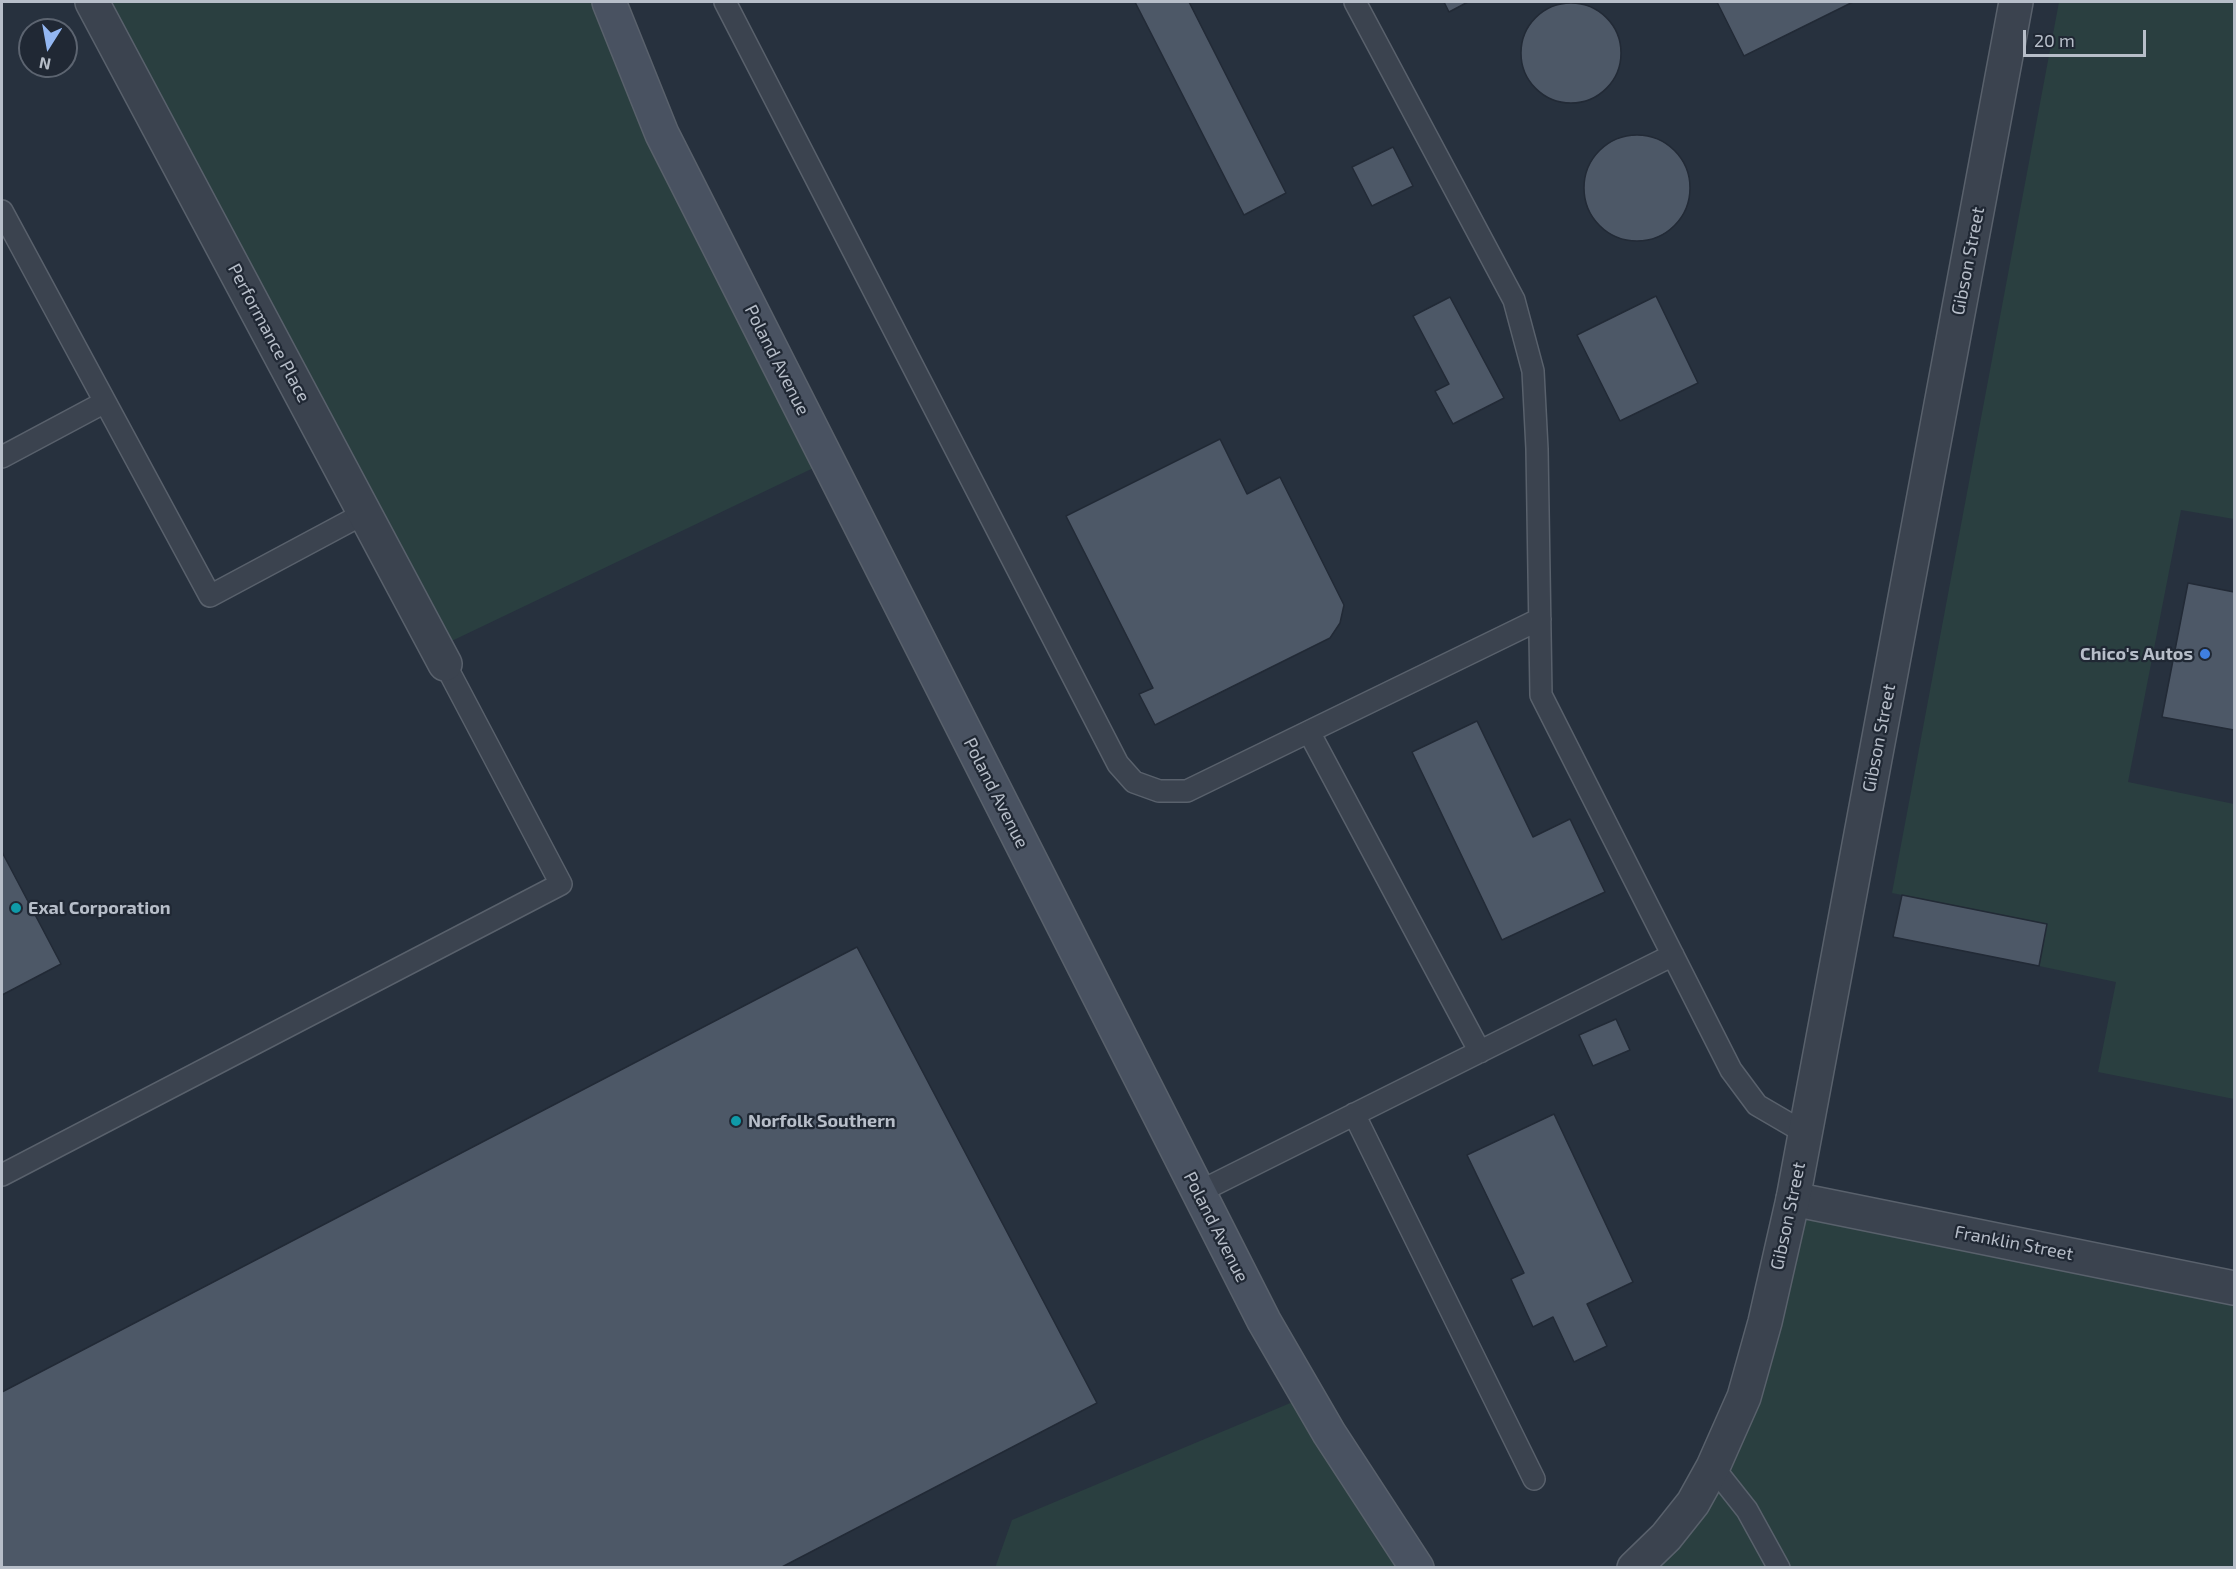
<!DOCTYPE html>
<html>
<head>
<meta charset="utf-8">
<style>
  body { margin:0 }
  #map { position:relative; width:2236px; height:1569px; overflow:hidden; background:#27313e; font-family:"Exo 2",sans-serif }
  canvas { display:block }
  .frame { position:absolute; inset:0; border:3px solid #b7bec9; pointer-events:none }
  .north { position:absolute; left:18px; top:18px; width:60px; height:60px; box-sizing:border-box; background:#202834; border:2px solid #5c6470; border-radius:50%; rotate:191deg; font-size:16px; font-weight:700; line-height:24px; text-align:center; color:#b7bec9 }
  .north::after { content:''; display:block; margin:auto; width:21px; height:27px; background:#93b7f2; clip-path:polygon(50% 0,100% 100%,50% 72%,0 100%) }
  .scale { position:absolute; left:2023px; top:30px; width:123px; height:27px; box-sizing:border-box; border:3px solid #b7bec9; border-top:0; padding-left:8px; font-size:18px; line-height:21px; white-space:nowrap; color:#b7bec9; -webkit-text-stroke:4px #202834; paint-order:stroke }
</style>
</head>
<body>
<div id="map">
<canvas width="2236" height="1569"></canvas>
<div class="frame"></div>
<div class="north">N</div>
<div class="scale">20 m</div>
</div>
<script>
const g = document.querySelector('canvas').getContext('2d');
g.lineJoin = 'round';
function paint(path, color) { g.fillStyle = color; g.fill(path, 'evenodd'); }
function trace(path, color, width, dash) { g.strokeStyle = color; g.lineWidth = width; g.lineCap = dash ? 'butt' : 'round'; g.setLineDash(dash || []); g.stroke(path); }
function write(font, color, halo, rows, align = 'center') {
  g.font = font + ' "Exo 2",sans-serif'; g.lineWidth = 4.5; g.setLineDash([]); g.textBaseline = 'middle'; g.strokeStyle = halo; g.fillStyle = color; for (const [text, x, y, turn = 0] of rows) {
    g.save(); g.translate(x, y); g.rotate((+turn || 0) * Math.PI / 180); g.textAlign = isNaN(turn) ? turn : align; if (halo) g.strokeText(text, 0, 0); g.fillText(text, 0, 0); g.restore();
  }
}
paint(new Path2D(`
  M 92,2 L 609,2 L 828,461 L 437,648 Z
  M 2059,2 L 2234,2 L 2234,519 L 2181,510 L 2128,782 L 2234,804 L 2234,1099 L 2098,1072 L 2116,982 L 2039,966 L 2047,924 L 1892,893 Z
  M 1793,1199 L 2234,1288 L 2234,1567 L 1634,1568 L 1693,1503 Z
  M 1307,1396 L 1417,1568 L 995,1568 L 1012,1520 Z`), '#2a3f40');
const building = new Path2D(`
  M 1135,2 L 1189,2 L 1286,193 L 1244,215 Z
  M 1444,2 L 1468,2 L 1449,12 Z
  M 1717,2 L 1853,2 L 1744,56 Z
  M1521 53a50 50 0 1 1 100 0a50 50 0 1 1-100 0Z
  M1584 188a53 53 0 1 1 106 0a53 53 0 1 1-106 0Z
  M 1393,147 L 1413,186 L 1372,206 L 1352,167 Z
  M 1656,296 L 1698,383 L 1620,421 L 1577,335 Z
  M 1450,297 L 1504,398 L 1453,424 L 1435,391 L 1449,384 L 1413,316 Z
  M 1220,439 L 1247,494 L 1280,477 L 1344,605 L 1340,623 L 1330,638 L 1155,725 L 1139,694 L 1153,688 L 1066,516 Z
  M 2188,583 L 2234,592 L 2234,730 L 2162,717 Z
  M 1477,721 L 1533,837 L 1570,819 L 1605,892 L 1502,940 L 1412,752 Z
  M 2,852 L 61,964 L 2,995 Z
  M 1902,895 L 2047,924 L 2039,966 L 1893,937 Z
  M 857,947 L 1097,1403 L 780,1568 L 2,1568 L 2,1392 Z
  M 1616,1019 L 1630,1050 L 1593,1066 L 1579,1035 Z
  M 1554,1114 L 1633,1282 L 1587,1304 L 1607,1346 L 1574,1362 L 1553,1317 L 1533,1327 L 1511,1279 L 1524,1273 L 1467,1155 Z`);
paint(building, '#4d5867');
trace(building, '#222a36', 1.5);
const service = new Path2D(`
  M 725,2 L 1118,764 L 1134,782 L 1159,791 L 1187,791 L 1540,619
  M 1355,2 L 1514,300 L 1533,371 L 1537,449 L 1541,695 L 1731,1070 L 1757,1105 L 1805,1133
  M 2,211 L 210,596 L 365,513
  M 2,457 L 105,402
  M 1309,732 L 1480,1052
  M 1354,1114 L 1534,1479
  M 2,1175 L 561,884 L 445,664
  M 1199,1192 L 1673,955
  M 1713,1467 L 1747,1510 L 1779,1568`);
const minor = new Path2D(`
  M 92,2 L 445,664
  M 1793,1199 L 2234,1288`);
const tertiary = new Path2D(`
  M 1634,1568 L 1666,1537 L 1693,1503 L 1713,1467 L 1744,1397 L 1765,1322 L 1793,1199 L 2016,2`);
const secondary = new Path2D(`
  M 609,2 L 662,134 L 1264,1321 L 1329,1433 L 1417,1568`);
trace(service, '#59616c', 24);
trace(minor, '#59616c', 36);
trace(tertiary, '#59616c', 36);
trace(secondary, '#59616c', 36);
trace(service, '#3b434f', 21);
trace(minor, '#3b434f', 33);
trace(tertiary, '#3b434f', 33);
trace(secondary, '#495261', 33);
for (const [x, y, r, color] of [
  [2205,654,6,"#3f7fe0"],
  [16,908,6,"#0f9aa8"],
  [736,1121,6,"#0f9aa8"]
]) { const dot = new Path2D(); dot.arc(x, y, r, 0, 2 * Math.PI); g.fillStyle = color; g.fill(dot); trace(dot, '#202834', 2); }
write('18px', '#b7bec9', '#202834', [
  ["Gibson Street",1968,261,-79],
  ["Performance Place",269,333,62],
  ["Poland Avenue",777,360,63],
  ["Gibson Street",1879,738,-79],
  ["Poland Avenue",996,793,63],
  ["Gibson Street",1788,1216,-78],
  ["Poland Avenue",1216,1227,63],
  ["Franklin Street",2014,1243,11]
]);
write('bold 18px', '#b7bec9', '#202834', [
  ["Chico's Autos",2193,654,"right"],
  ["Exal Corporation",28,908],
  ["Norfolk Southern",748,1121]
], 'left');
</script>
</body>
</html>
